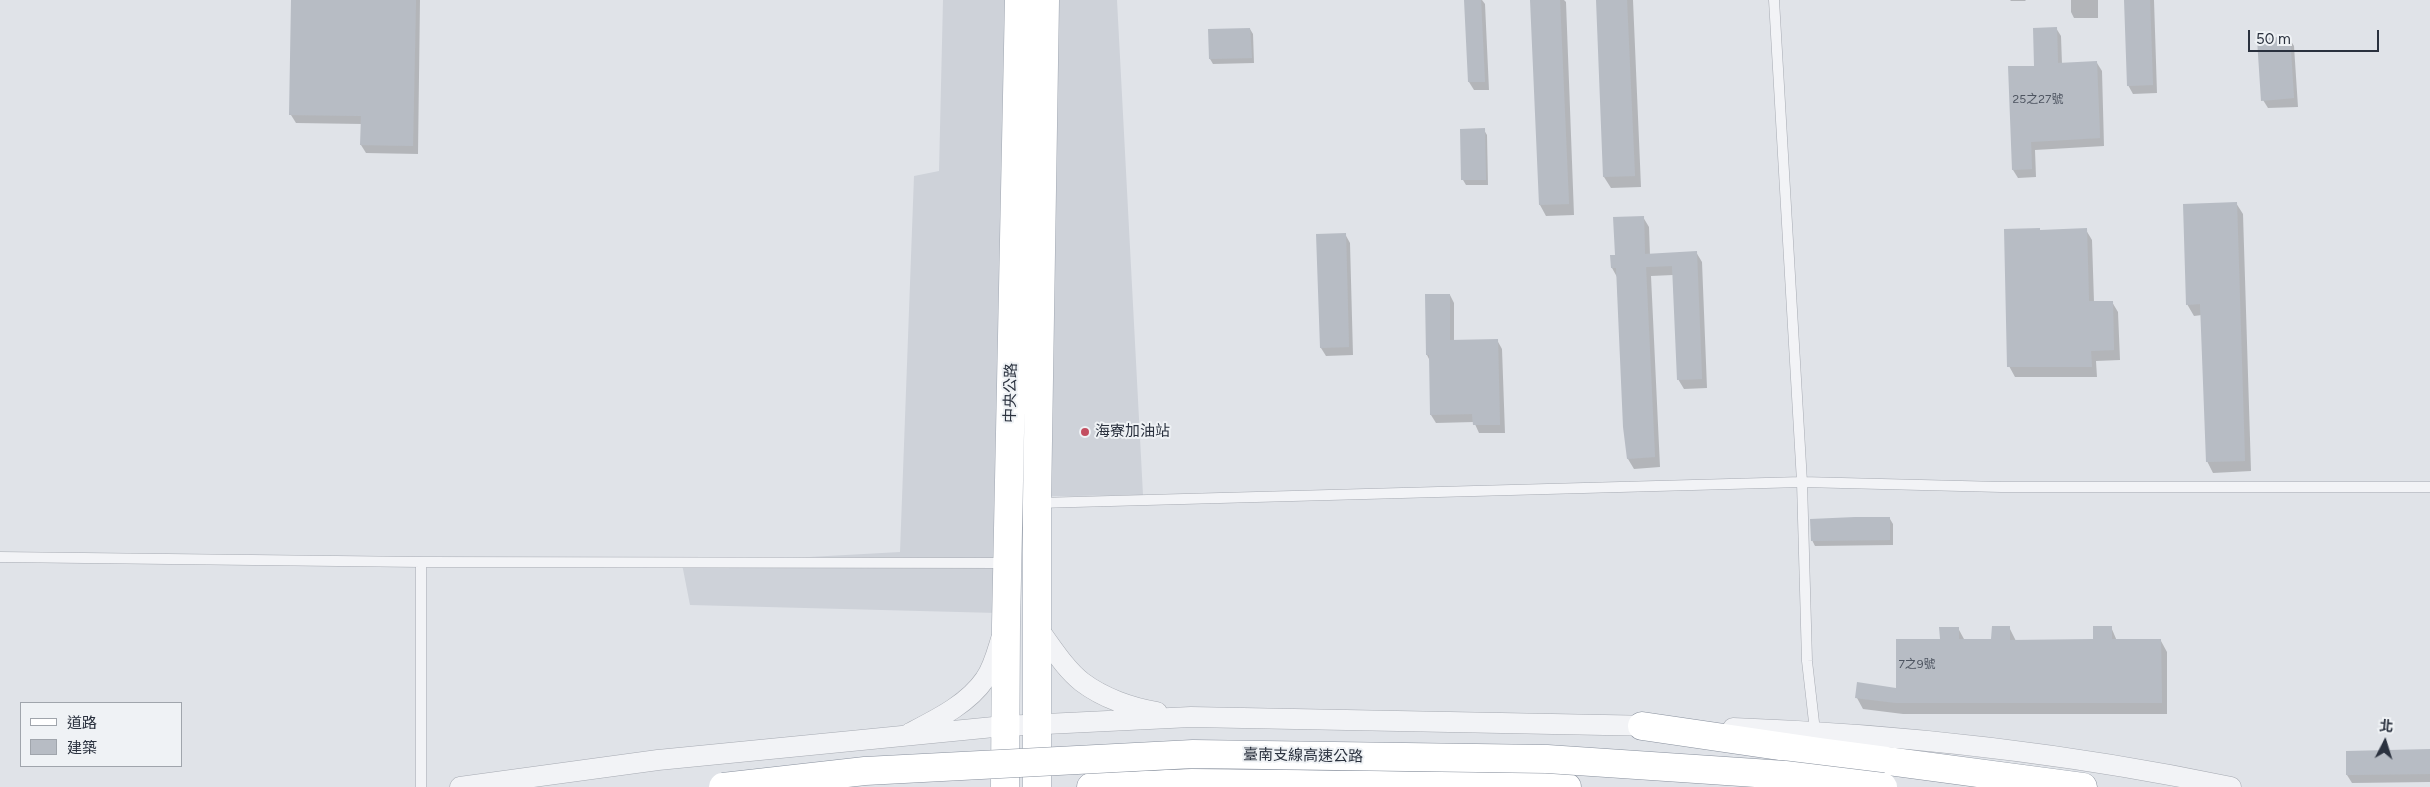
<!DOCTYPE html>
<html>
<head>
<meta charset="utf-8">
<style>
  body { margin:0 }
  #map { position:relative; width:2430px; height:787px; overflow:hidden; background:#e0e3e8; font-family:Figtree,"Noto Sans TC",sans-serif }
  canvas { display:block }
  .legend { position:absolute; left:20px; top:702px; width:162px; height:65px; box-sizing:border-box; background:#eff2f5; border:1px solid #a0a5ac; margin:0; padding:6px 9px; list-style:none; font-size:15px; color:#2a313e }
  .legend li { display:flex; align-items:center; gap:10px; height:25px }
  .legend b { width:25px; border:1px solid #a0a5ac }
  .north { position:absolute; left:2360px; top:717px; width:50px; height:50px; -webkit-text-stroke:4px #eff2f5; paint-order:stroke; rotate:5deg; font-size:14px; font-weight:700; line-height:20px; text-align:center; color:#2a313e }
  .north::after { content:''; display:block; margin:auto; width:18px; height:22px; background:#2a313e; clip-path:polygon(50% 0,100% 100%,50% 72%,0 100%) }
  .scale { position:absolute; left:2248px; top:30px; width:131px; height:22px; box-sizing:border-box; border:2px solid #2a313e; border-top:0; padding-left:6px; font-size:15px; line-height:18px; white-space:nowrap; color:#2a313e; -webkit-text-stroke:4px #eff2f5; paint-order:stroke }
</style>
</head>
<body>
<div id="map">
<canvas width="2430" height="787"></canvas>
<ul class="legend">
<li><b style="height:6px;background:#fff"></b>道路</li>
<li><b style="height:14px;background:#b7bcc4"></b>建築</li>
</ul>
<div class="north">北</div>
<div class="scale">50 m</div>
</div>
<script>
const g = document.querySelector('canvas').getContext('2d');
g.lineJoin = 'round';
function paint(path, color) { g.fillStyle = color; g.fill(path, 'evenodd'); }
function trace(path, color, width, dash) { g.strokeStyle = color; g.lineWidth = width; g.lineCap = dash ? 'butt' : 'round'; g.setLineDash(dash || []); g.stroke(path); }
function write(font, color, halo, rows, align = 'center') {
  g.font = font + ' Figtree,"Noto Sans TC",sans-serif'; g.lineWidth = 4; g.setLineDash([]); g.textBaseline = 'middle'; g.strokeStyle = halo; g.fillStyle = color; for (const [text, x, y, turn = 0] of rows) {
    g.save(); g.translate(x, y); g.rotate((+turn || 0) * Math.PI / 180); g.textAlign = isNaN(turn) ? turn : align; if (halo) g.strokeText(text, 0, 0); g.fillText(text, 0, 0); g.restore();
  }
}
paint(new Path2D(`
  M 943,0 L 1117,0 L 1143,495 L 997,497 L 997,613 L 690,605 L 682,564 L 900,552 L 914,176 L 939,171 Z`), '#ced2d9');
paint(new Path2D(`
  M 292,0 L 420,0 L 418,154 L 366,153 L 361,145 L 362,124 L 296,123 L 291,115 Z
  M 1465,0 L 1482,0 L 1485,4 L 1489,90 L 1474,90 L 1469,82 Z
  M 1531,0 L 1564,0 L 1566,2 L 1574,215 L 1546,216 L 1540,205 Z
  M 1597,0 L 1633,0 L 1641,187 L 1611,188 L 1604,177 Z
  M 2010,0 L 2025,0 L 2026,1 L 2011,1 Z
  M 2071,0 L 2098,0 L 2098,18 L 2074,18 L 2071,12 Z
  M 2125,0 L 2154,0 L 2157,93 L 2133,94 L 2128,85 Z
  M 2056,28 L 2061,36 L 2062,64 L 2097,63 L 2102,71 L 2104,146 L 2035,150 L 2036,177 L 2018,178 L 2013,170 L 2035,67 Z
  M 1250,29 L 1253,34 L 1254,63 L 1213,64 L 1210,59 Z
  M 2289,38 L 2294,46 L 2298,107 L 2268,108 L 2263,100 Z
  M 1484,130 L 1487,135 L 1488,185 L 1466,185 L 1463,180 Z
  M 2236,203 L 2243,214 L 2251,471 L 2213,473 L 2207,461 L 2202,315 L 2194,316 L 2187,304 Z
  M 1643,217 L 1649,227 L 1650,255 L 1696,252 L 1702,262 L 1707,388 L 1684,389 L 1678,379 L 1673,275 L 1651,276 L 1660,467 L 1634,469 L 1628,459 L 1624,427 L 1617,277 L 1612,268 L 1612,257 L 1616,256 Z
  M 2005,230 L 2086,230 L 2092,240 L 2094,302 L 2112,302 L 2118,312 L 2120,360 L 2096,361 L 2097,377 L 2015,377 L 2009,366 Z
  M 1345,234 L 1350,243 L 1353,355 L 1326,356 L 1321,348 Z
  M 1450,295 L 1454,303 L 1454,342 L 1497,340 L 1502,349 L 1505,433 L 1479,433 L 1474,422 L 1436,423 L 1431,415 L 1430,361 L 1427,355 Z
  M 1890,519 L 1893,524 L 1893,545 L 1815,546 L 1812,540 Z
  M 2009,627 L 2016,641 L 2095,641 L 2111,627 L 2117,641 L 2161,641 L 2167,652 L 2167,714 L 1903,714 L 1863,709 L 1857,698 L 1897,689 L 1941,641 L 1958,628 L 1964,639 L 1993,641 Z
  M 2430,751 L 2430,782 L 2352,783 L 2347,775 L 2347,752 Z`), '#0003');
paint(new Path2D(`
  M 291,0 L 416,0 L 413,146 L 360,145 L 361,116 L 289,115 Z
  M 1464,0 L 1481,0 L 1485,82 L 1468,82 Z
  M 1530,0 L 1560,0 L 1569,204 L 1539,205 Z
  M 1596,0 L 1627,0 L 1635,176 L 1603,177 Z
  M 2124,0 L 2150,0 L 2153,85 L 2127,86 Z
  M 2057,27 L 2058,63 L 2097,61 L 2100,138 L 2031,142 L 2032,169 L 2012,170 L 2008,66 L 2034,66 L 2033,28 Z
  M 1250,28 L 1252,58 L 1209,59 L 1208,29 Z
  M 2290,36 L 2294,98 L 2261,101 L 2257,39 Z
  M 1485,128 L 1486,180 L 1461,180 L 1460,129 Z
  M 2237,202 L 2245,461 L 2206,462 L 2200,304 L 2186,305 L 2183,204 Z
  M 1644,216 L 1645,254 L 1697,251 L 1702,379 L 1677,380 L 1672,266 L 1646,267 L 1655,457 L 1627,459 L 1623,427 L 1616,268 L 1611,268 L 1610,255 L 1615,255 L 1613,217 Z
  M 2040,228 L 2040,230 L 2087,228 L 2089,301 L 2113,301 L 2114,350 L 2091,351 L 2092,367 L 2007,367 L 2004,229 Z
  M 1346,233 L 1349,347 L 1320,348 L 1316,234 Z
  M 1425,294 L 1450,294 L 1450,340 L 1498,339 L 1500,425 L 1473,425 L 1472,414 L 1430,415 L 1429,355 L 1426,355 Z
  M 1855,517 L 1890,517 L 1890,540 L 1811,541 L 1810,519 Z
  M 1992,626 L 2010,626 L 2010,640 L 2093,639 L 2093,626 L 2112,626 L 2112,639 L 2161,639 L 2162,703 L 1896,703 L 1855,698 L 1857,682 L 1896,688 L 1896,639 L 1940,639 L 1939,627 L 1959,627 L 1959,639 L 1991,639 Z
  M 2430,749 L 2430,774 L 2346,775 L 2346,751 Z`), '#b7bcc4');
const lane = new Path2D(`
  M 1774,0 L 1802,482 L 1807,661 L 1815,731
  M 1038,503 L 1802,482 L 2001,487 L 2430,487
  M 0,557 L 421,562 L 1006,563
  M 421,562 L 421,787`);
const street = new Path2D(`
  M 1036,626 C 1050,644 1064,668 1082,682 C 1103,698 1132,708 1157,712
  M 1733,728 C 1899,734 2068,753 2231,787
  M 910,733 C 937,719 968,704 985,679 C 993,668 997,652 1001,639
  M 460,787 L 658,760 L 1004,726 L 1191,717 L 1656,726`);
const primary = new Path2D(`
  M 1005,787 L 1006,625 L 1019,0
  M 1037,787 L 1037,503 L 1045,0`);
const highway = new Path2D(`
  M 1642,726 L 1820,752 L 2083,787
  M 1091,787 L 1192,783 L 1567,787`);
trace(lane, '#a6aab2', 11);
trace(street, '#a6aab2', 21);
trace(primary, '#a0a7b2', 29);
trace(highway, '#88909d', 29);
trace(lane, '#f2f3f6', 10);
trace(street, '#f2f3f6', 20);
trace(primary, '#fff', 28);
trace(highway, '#fff', 28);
const highwayBridge = new Path2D(`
  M 723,787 L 865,771 L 1193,754 L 1547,759 L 1785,775 L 1883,787`);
trace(highwayBridge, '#88909d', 29, []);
trace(highwayBridge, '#fff', 28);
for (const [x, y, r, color] of [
  [1085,432,5,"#c34e60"]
]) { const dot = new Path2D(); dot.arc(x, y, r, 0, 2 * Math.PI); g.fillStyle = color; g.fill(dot); trace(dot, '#eff2f5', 2); }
write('12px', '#4d5460', null, [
  ["25之27號",2038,99],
  ["7之9號",1917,664]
]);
write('15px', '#2a313e', '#eff2f5', [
  ["中央公路",1011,393,-89],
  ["臺南支線高速公路",1303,756,1]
]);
write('15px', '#2a313e', '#eff2f5', [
  ["海寮加油站",1095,432]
], 'left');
</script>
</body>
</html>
